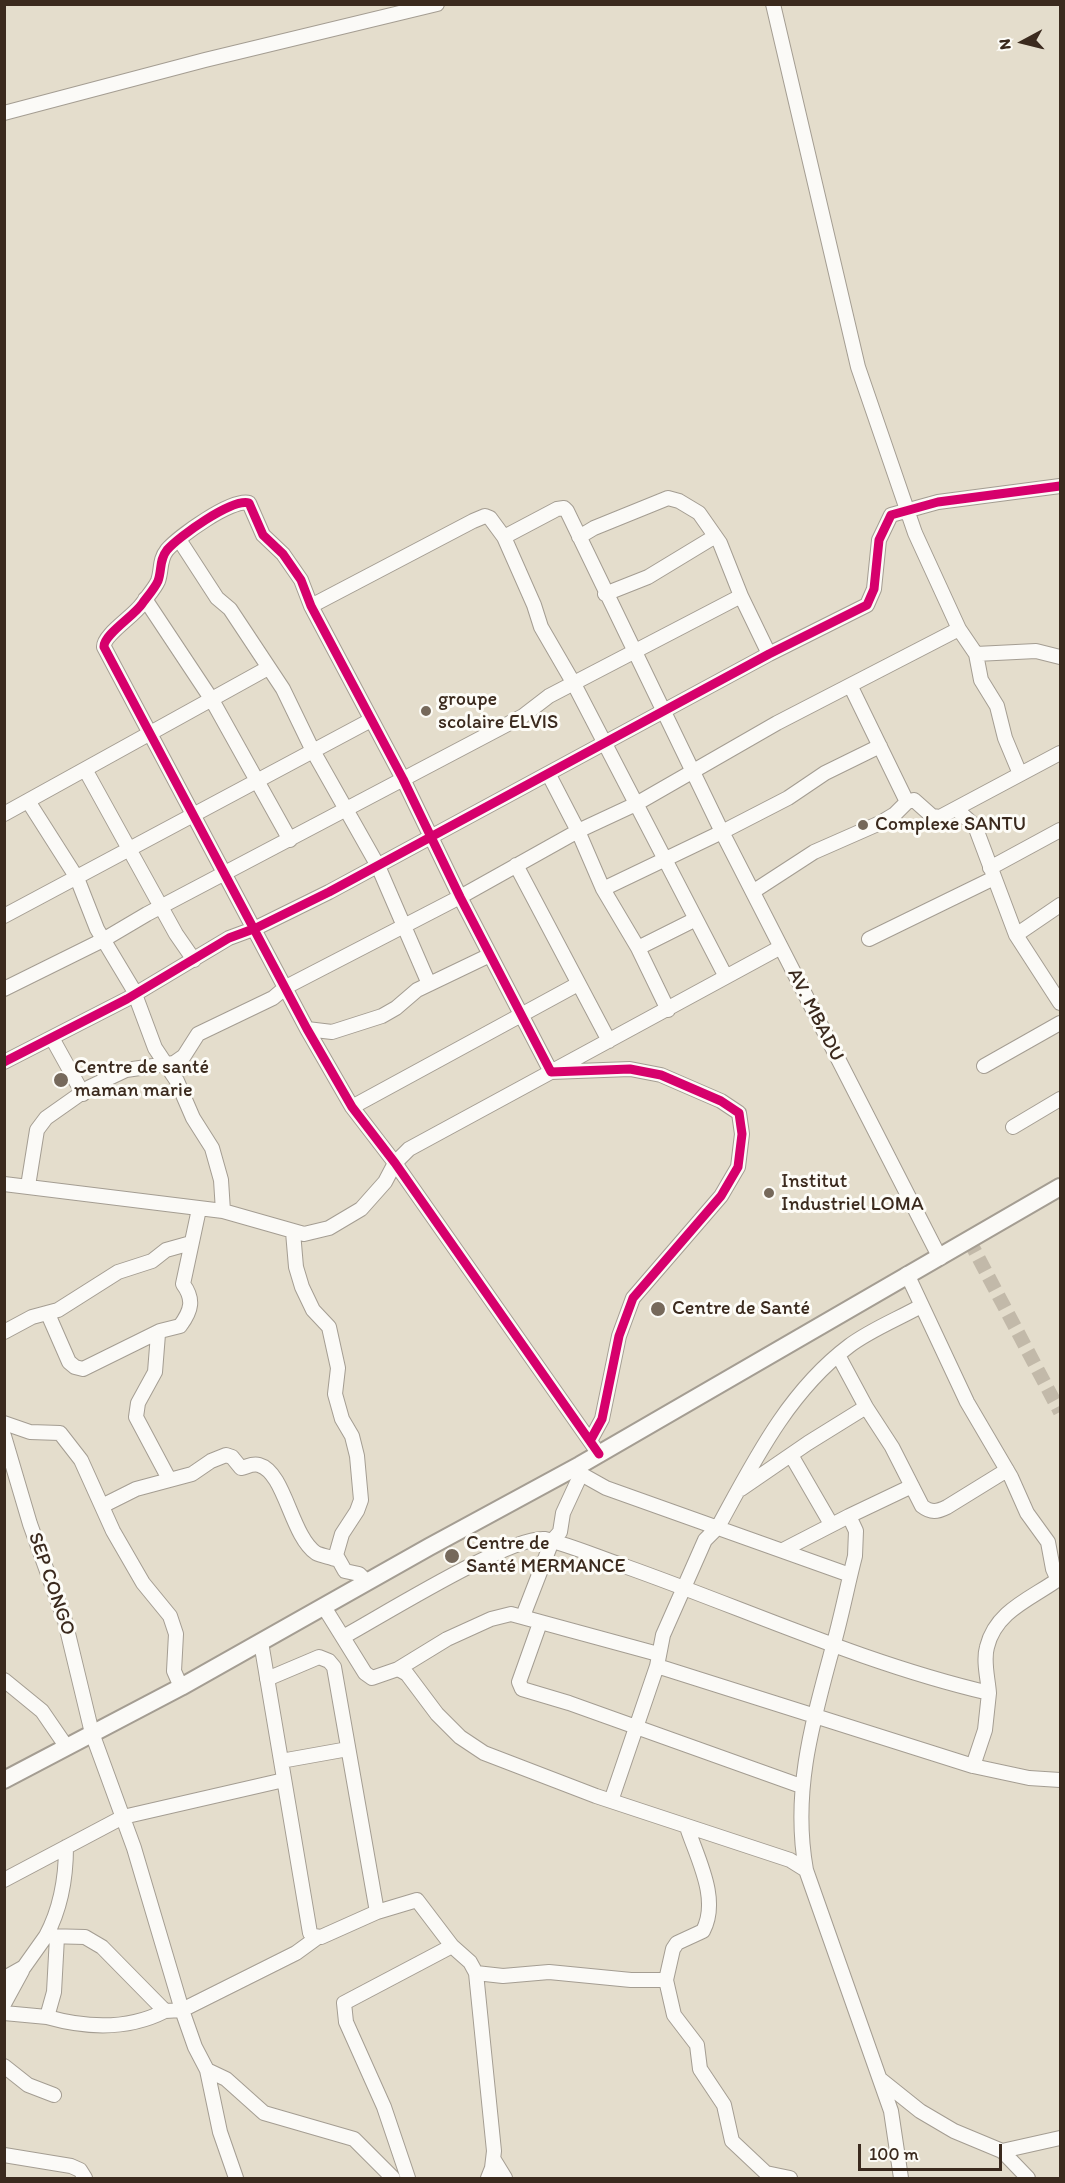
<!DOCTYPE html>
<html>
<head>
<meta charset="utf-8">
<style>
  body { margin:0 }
  #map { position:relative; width:1065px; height:2183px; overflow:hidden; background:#e4ddcc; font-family:Itim,sans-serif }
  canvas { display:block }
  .frame { position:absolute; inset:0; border:6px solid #3b2a1e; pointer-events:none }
  .north { position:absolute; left:993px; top:12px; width:60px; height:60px; -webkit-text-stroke:4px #fdfcf7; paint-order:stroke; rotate:263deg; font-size:16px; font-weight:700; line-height:24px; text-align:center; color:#3b2a1e }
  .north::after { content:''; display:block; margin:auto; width:21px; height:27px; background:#3b2a1e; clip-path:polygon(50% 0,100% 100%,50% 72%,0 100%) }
  .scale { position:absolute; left:858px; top:2144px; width:144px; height:27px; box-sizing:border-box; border:3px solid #3b2a1e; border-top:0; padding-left:8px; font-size:18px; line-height:21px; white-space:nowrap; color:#3b2a1e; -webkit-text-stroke:4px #fdfcf7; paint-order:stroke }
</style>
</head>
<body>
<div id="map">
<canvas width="1065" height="2183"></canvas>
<div class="frame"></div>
<div class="north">N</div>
<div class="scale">100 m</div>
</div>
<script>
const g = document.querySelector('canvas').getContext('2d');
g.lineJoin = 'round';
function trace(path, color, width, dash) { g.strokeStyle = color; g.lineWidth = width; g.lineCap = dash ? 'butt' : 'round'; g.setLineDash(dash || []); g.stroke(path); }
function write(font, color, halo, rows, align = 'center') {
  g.font = font + ' Itim,sans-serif'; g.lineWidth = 6; g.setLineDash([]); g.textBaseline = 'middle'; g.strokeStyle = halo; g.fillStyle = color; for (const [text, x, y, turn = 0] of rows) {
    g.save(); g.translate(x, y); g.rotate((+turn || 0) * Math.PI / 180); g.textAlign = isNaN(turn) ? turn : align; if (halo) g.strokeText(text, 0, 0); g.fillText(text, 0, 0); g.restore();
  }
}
trace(new Path2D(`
  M 969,1240 L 1060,1412`), '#c2b9a9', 14, [14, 7]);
const minor = new Path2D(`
  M 773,4 L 858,367 L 915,533 L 959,629 L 976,654 L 1036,651 L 1060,657
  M 4,113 L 205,60 L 437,4
  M 504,537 L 557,509 L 564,508 L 567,511 L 722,832 L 940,1258
  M 579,537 L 594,528 L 668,498 L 679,501 L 699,513 L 720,543 L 741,596 L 769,654
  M 180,541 L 217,598 L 230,609 L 283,689 L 313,751 L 378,866 L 429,984
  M 605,594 L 648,577 L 714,537
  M 145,599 L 212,700 L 290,840
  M 311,606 L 473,521 L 485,516 L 490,518 L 504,537 L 534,605 L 541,627 L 574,684 L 726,977
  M 976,654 L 981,680 L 997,706 L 1005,738 L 1020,774
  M 851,687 L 907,802
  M 86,771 L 176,934 L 194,960
  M 549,775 L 578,831 L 603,889 L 638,948 L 668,1010
  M 28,801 L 77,878 L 97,929 L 133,989 L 155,1048 L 177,1081 L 193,1118 L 212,1148 L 221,1180 L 223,1211
  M 956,809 L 975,826 L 1016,935 L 1060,1003
  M 4,814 L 268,668
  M 516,865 L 609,1041
  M 990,868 L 1060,830
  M 603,889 L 722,832 L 788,798 L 825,773 L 880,746
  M 754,891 L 814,852 L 880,823 L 895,814 L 907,802 L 914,800 L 932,816 L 940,817 L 1060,753
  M 4,916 L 371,720
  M 1016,935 L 1060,905
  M 869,939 L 994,878
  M 638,948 L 694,920
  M 4,989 L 103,940 L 147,914 L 523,716 L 549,696 L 741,596
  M 307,1029 L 332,1032 L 382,1016 L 396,1008 L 417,990 L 490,955
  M 52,1038 L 83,1094
  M 4,1062 L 127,999 L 229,938 L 256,928 L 329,892 L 769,654 L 867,605 L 874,589 L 879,540 L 891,515 L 938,502 L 1060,486
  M 984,1066 L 1060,1023
  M 352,1107 L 578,984
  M 1013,1127 L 1060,1099
  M 4,1184 L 223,1211 L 304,1234 L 329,1228 L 361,1209 L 385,1182 L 395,1163 L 409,1149 L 781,947
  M 28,1186 L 37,1130 L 46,1118 L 90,1087 L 126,1070 L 174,1063 L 184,1056 L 198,1034 L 273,998 L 286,987 L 460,897 L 578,831 L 636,804 L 777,723 L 959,629
  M 293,1232 L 296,1267 L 302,1287 L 313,1310 L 329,1327 L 338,1368 L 335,1394 L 342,1419 L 352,1436 L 357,1456 L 361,1500 L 357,1511 L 342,1534 L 336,1555 L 345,1571 L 359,1574 L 367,1582
  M 907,1274 L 967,1402 L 1011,1477 L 1027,1513 L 1048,1542 L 1053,1569 L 1058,1580
  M 48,1314 L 69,1362 L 75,1367 L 83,1369 L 160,1331 L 180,1326 C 192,1310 194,1299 183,1284 L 199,1209
  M 4,1332 L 32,1317 L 58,1310 L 118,1272 L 152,1261 L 166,1250 L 191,1243
  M 158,1334 L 155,1372 L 138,1403 L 136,1417 L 169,1479
  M 838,1355 L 866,1407 L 892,1447 L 922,1506 C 931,1513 937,1512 947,1507 L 1007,1470
  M 4,1423 L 30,1432 L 60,1433 L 81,1460 L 113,1531 L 143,1583 L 170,1616 L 176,1634 L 174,1671 L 181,1687
  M 4,1436 L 30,1524 L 65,1621 L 92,1733 L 134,1848 L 182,2010 L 195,2047 L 207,2070 L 220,2132 L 236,2178
  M 590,1441 L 602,1419 L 619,1336 L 633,1298 L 721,1196 L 738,1167 L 742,1134 L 739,1113 L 721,1101 L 661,1075 L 630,1069 L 551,1072 L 460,897 L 403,779 L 311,606 L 301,580 L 283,554 L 263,535 L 249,503 C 232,498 178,537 167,550 C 159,560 162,570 158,581 C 155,588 147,597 142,604 C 134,616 103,635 104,647 L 307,1029 L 352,1107 L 395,1163 L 599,1454
  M 791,1455 L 831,1524
  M 580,1465 L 581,1474 L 606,1488 L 850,1575
  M 741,1489 L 808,1443 L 866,1407
  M 102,1506 L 136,1489 L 192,1474 L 211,1461 L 226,1455 L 232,1457 L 241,1468 C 247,1467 252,1463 259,1465 C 285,1472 291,1536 316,1553 C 322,1556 331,1557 338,1560
  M 849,1516 L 912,1486
  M 783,1550 L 849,1516 L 856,1531 L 855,1556 C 847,1587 841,1619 832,1650 C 812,1724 792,1793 806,1870 L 891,2111 L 901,2178
  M 324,1607 L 365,1673 L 372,1678 L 398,1669 L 447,1639 L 491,1619 L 511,1614 L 658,1654
  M 523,1616 L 552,1541 L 560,1532 L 563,1513 L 581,1474
  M 540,1623 L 519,1682 L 522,1689 L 569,1703 L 801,1786
  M 343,1637 C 380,1617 511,1535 545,1539 C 573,1546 600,1558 627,1567 C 748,1610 865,1664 989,1693 L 985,1730 L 973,1766
  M 261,1642 L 310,1933 L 314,1936 L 321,1937 L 377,1912 L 417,1900 L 452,1946 L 470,1962 L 476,1973 L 494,2151 L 492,2168 L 488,2178
  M 657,1666 L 973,1766 L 1029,1778 L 1060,1780
  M 398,1669 L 407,1674 L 437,1714 L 460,1737 L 484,1753 L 596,1796 L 790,1860 L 806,1870
  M 267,1679 L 319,1657 L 329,1661 L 334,1667 L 377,1912
  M 4,1680 L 42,1711 L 66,1746
  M 989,1693 C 988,1679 983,1661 987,1647 C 996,1610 1033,1598 1060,1578
  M 281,1761 L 348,1749
  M 611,1801 L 657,1666 L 663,1635 L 705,1540 L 718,1527 C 754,1461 788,1392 849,1346 C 870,1330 898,1319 921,1306
  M 687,1827 C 697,1858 720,1899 703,1931 L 677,1943 L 673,1949 L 666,1980 L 674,2015 L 697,2045 L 700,2069 L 724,2105 L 732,2141 L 766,2173 L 790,2178
  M 4,1880 L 123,1817 L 284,1780
  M 46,1936 C 61,1908 66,1879 66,1847
  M 476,1973 L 503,1976 L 549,1972 L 631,1980 L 666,1980
  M 4,1983 L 8,1976 L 24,1967 L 46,1936 L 85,1937 L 102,1947 L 165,2011 L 182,2010 L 296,1953 L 318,1937
  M 4,2004 L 22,1971
  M 4,2013 L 47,2017 L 54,1992 L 57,1937
  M 47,2017 C 86,2028 128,2030 165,2011
  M 4,2066 L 28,2085 L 54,2095
  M 207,2070 L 226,2079 L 264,2113 L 354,2139 L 393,2178
  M 880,2079 L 920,2111 L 954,2131 L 1002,2151 L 1028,2178
  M 1002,2151 L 1060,2138
  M 4,2155 L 71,2166 L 80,2170 L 85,2178
  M 494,2160 L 505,2178
  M 408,2178 L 384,2107 L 346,2022 L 344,2003 L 452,1946`);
const major = new Path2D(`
  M 4,1780 L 181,1687 L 429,1547 L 580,1465 L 1060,1187`);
trace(minor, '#a49d92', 16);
trace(major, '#a49d92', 20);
trace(minor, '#fbfaf7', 14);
trace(major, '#fbfaf7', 16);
trace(new Path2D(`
  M 4,1062 L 127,999 L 229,938 L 256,928 L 329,892 L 769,654 L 867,605 L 874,589 L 879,540 L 891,515 L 938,502 L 1060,486
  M 590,1441 L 602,1419 L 619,1336 L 633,1298 L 721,1196 L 738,1167 L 742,1134 L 739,1113 L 721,1101 L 661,1075 L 630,1069 L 551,1072 L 460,897 L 403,779 L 311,606 L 301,580 L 283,554 L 263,535 L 249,503 C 232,498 178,537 167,550 C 159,560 162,570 158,581 C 155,588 147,597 142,604 C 134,616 103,635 104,647 L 307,1029 L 352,1107 L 395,1163 L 599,1454`), '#d6006c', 9);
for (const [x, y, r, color] of [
  [426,711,6,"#76695b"],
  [863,825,6,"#76695b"],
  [61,1080,8,"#76695b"],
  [769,1193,6,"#76695b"],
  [658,1309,8,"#76695b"],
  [452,1556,8,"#76695b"]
]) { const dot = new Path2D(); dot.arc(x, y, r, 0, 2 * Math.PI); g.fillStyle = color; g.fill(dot); trace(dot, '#fdfcf7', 2); }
write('20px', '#3b2a1e', '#fdfcf7', [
  ["groupe",438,700],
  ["scolaire ELVIS",438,723],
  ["Complexe SANTU",875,825],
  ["Centre de santé",74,1068],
  ["maman marie",74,1091],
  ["Institut",781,1182],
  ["Industriel LOMA",781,1205],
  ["Centre de Santé",672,1309],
  ["Centre de",466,1544],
  ["Santé MERMANCE",466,1567]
], 'left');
write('20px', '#3b2a1e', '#fdfcf7', [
  ["AV. MBADU",815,1015,63],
  ["SEP CONGO",51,1584,71]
]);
</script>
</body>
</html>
